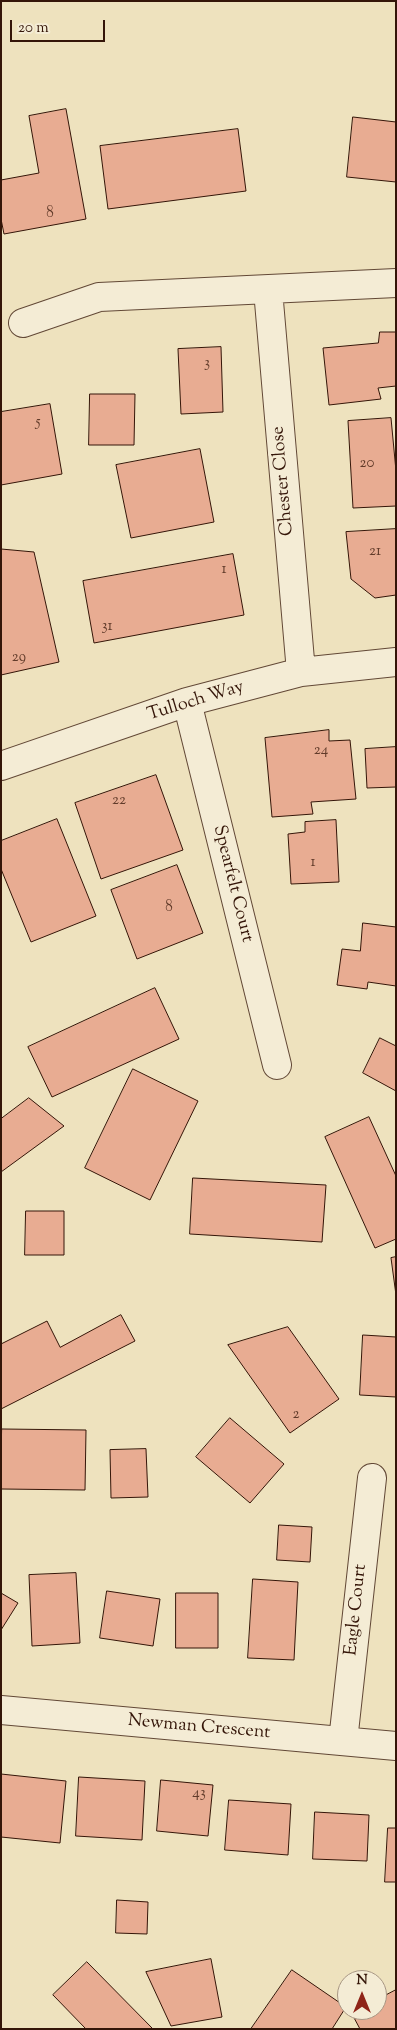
<!DOCTYPE html>
<html>
<head>
<meta charset="utf-8">
<style>
  body { margin:0 }
  #map { position:relative; width:397px; height:2030px; overflow:hidden; background:#eee2be; font-family:"Sorts Mill Goudy",serif }
  canvas { display:block }
  .frame { position:absolute; inset:0; border:2px solid #341508; pointer-events:none }
  .north { position:absolute; left:337px; top:1970px; width:50px; height:50px; box-sizing:border-box; background:#f4ecd5; border:1px solid #a79683; border-radius:50%; rotate:0deg; font-size:14px; font-weight:700; line-height:20px; text-align:center; color:#341508 }
  .north::after { content:''; display:block; margin:auto; width:18px; height:22px; background:#8f2418; clip-path:polygon(50% 0,100% 100%,50% 72%,0 100%) }
  .scale { position:absolute; left:10px; top:20px; width:95px; height:22px; box-sizing:border-box; border:2px solid #341508; border-top:0; padding-left:6px; font-size:15px; line-height:18px; white-space:nowrap; color:#341508; -webkit-text-stroke:4px #f4ecd5; paint-order:stroke }
</style>
</head>
<body>
<div id="map">
<canvas width="397" height="2030"></canvas>
<div class="frame"></div>
<div class="north">N</div>
<div class="scale">20 m</div>
</div>
<script>
const g = document.querySelector('canvas').getContext('2d');
g.lineJoin = 'round';
function paint(path, color) { g.fillStyle = color; g.fill(path, 'evenodd'); }
function trace(path, color, width, dash) { g.strokeStyle = color; g.lineWidth = width; g.lineCap = dash ? 'butt' : 'round'; g.setLineDash(dash || []); g.stroke(path); }
function write(font, color, halo, rows, align = 'center') {
  g.font = font + ' "Sorts Mill Goudy",serif'; g.lineWidth = 5; g.setLineDash([]); g.textBaseline = 'middle'; g.strokeStyle = halo; g.fillStyle = color; for (const [text, x, y, turn = 0] of rows) {
    g.save(); g.translate(x, y); g.rotate((+turn || 0) * Math.PI / 180); g.textAlign = isNaN(turn) ? turn : align; if (halo) g.strokeText(text, 0, 0); g.fillText(text, 0, 0); g.restore();
  }
}
const building = new Path2D(`
  M 66,109 L 86,219 L 4,234 L 1,219 L 1,180 L 39,173 L 29,116 Z
  M 353,117 L 396,122 L 396,182 L 347,177 Z
  M 238,129 L 246,191 L 108,209 L 100,146 Z
  M 380,332 L 396,332 L 396,386 L 378,388 L 381,399 L 329,405 L 323,348 L 378,343 Z
  M 221,347 L 223,412 L 181,414 L 178,349 Z
  M 90,394 L 135,394 L 134,445 L 89,445 Z
  M 50,404 L 62,474 L 1,485 L 1,412 Z
  M 391,418 L 396,471 L 396,506 L 353,508 L 348,421 Z
  M 200,449 L 214,522 L 131,538 L 116,465 Z
  M 396,529 L 396,595 L 375,598 L 351,579 L 346,532 Z
  M 1,549 L 34,552 L 59,662 L 1,675 Z
  M 233,554 L 244,615 L 94,643 L 83,581 Z
  M 329,730 L 329,741 L 350,740 L 356,799 L 311,802 L 313,814 L 272,817 L 265,738 Z
  M 396,747 L 396,787 L 367,788 L 365,749 Z
  M 156,775 L 183,850 L 101,879 L 75,803 Z
  M 57,819 L 96,916 L 31,942 L 1,869 L 1,841 Z
  M 336,820 L 339,882 L 291,884 L 288,834 L 305,832 L 305,822 Z
  M 177,865 L 203,933 L 137,959 L 111,890 Z
  M 363,923 L 396,927 L 396,986 L 368,982 L 367,989 L 337,985 L 342,949 L 360,951 Z
  M 155,988 L 179,1039 L 52,1097 L 28,1047 Z
  M 380,1038 L 396,1046 L 396,1091 L 363,1073 Z
  M 133,1069 L 198,1101 L 150,1200 L 85,1168 Z
  M 29,1098 L 64,1126 L 1,1172 L 1,1119 Z
  M 369,1117 L 396,1176 L 396,1239 L 375,1248 L 325,1137 Z
  M 193,1178 L 326,1185 L 322,1242 L 190,1234 Z
  M 26,1211 L 64,1211 L 64,1255 L 25,1255 Z
  M 396,1257 L 396,1295 L 391,1258 Z
  M 121,1315 L 135,1341 L 1,1409 L 1,1344 L 47,1321 L 60,1347 Z
  M 288,1327 L 339,1399 L 290,1433 L 228,1345 Z
  M 363,1335 L 396,1337 L 396,1397 L 360,1395 Z
  M 230,1418 L 284,1464 L 250,1503 L 196,1457 Z
  M 2,1429 L 86,1430 L 85,1490 L 1,1489 Z
  M 146,1449 L 148,1497 L 111,1498 L 110,1450 Z
  M 279,1525 L 312,1527 L 310,1562 L 277,1560 Z
  M 76,1573 L 80,1643 L 32,1646 L 29,1575 Z
  M 253,1579 L 298,1582 L 294,1660 L 248,1658 Z
  M 107,1591 L 160,1599 L 153,1646 L 100,1638 Z
  M 1,1593 L 18,1603 L 1,1630 Z
  M 176,1593 L 218,1593 L 218,1648 L 176,1648 Z
  M 1,1774 L 66,1781 L 60,1843 L 1,1837 Z
  M 79,1777 L 145,1781 L 142,1840 L 76,1836 Z
  M 161,1780 L 213,1785 L 208,1836 L 157,1831 Z
  M 229,1800 L 291,1804 L 288,1855 L 225,1850 Z
  M 315,1812 L 369,1815 L 367,1861 L 313,1859 Z
  M 388,1828 L 396,1828 L 396,1882 L 385,1882 Z
  M 117,1900 L 148,1902 L 147,1934 L 116,1933 Z
  M 211,1959 L 222,2017 L 171,2026 L 146,1972 Z
  M 87,1962 L 153,2029 L 86,2029 L 53,1995 Z
  M 292,1970 L 346,2007 L 332,2029 L 251,2029 Z
  M 396,1990 L 396,2029 L 360,2029 L 352,2014 L 360,2010 L 377,2010 L 377,2000 Z`);
paint(building, '#e8ac92');
trace(building, '#341508', 1);
const street = new Path2D(`
  M 268,290 L 301,672
  M 23,323 L 99,297 L 396,283
  M 187,702 L 277,1065
  M 1,766 L 187,702 L 301,672 L 396,662
  M 1,1710 L 396,1746
  M 343,1741 L 372,1478`);
trace(street, '#624836', 30);
trace(street, '#f4ecd5', 28);
write('15px', '#613b2a', null, [
  ["8",50,214],
  ["3",207,364],
  ["5",38,423],
  ["20",367,464],
  ["21",375,552],
  ["1",224,570],
  ["31",107,627],
  ["29",19,658],
  ["24",321,751],
  ["22",119,801],
  ["1",313,863],
  ["8",169,908],
  ["2",296,1415],
  ["43",199,1794]
]);
write('18px', '#341508', '#f4ecd5', [
  ["Chester Close",284,481,-95],
  ["Tulloch Way",196,702,-17],
  ["Spearfelt Court",232,884,76],
  ["Eagle Court",357,1610,-84],
  ["Newman Crescent",199,1728,5]
]);
</script>
</body>
</html>
